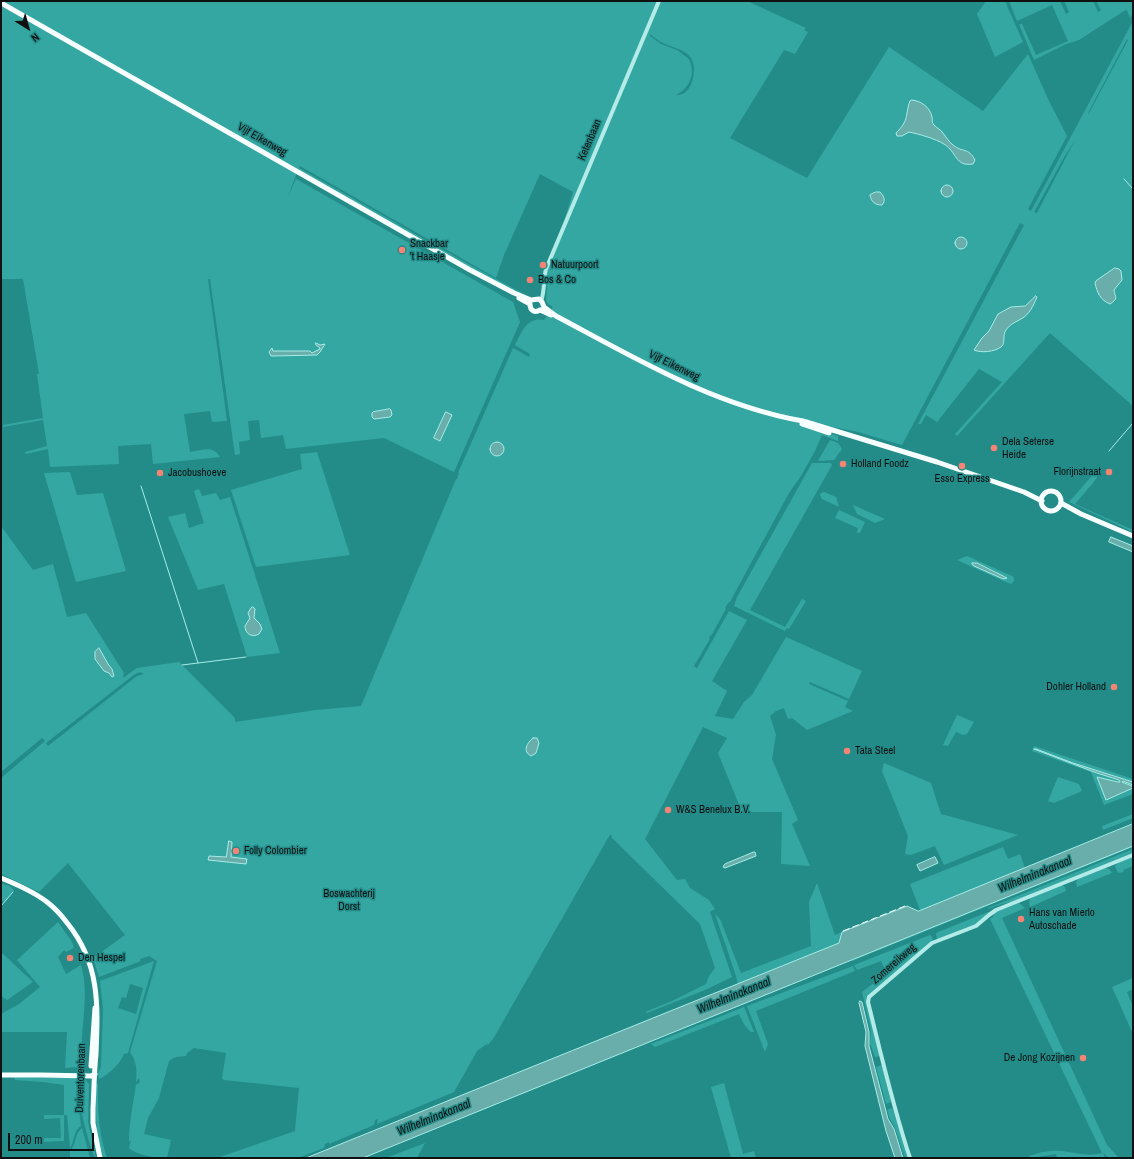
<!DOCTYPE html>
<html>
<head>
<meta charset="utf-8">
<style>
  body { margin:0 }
  #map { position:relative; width:1134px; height:1159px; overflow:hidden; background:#238c89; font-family:"Archivo Narrow",sans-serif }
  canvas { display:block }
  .frame { position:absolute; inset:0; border:2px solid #111; pointer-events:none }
  .north { position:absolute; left:8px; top:8px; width:40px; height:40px; -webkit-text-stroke:3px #238c89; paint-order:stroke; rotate:143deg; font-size:11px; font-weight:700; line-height:16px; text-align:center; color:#111 }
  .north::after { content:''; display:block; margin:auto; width:14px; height:18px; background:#111; clip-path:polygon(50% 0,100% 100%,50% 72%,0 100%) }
  .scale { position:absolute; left:8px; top:1133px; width:86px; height:18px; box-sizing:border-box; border:2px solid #111; border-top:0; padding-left:5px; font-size:12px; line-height:14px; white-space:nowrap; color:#111; -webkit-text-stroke:3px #238c89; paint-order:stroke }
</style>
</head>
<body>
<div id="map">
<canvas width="1134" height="1159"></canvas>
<div class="frame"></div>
<div class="north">N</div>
<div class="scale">200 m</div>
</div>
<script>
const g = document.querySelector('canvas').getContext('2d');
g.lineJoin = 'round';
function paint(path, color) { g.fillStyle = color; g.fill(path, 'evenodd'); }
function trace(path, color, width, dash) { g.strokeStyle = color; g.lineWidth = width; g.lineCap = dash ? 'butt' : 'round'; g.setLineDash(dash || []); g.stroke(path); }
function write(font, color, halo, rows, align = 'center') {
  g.font = font + ' "Archivo Narrow",sans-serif'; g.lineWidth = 3; g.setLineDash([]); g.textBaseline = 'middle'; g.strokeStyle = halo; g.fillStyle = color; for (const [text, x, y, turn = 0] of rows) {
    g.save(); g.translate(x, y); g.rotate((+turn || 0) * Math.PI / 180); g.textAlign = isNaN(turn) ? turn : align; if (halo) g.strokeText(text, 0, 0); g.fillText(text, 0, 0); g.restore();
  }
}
paint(new Path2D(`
  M 1,1 L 747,1 L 806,28 L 804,30 L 808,32 L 795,54 L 784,50 L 730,138 L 807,178 L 889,47 L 983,111 L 1028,54 L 1048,99 L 1067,136 L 1028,209 L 1031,211 L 1133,21 L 1133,406 L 1050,333 L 957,436 L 955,434 L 1002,382 L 979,369 L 937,422 L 926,415 L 921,424 L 918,424 L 1024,225 L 1020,223 L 902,445 L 858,432 L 828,426 L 824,432 L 838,436 L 838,441 L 822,435 L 815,451 L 801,476 L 789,493 L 738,587 L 730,602 L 729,602 L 725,608 L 726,609 L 711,636 L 710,635 L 709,638 L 710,639 L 694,666 L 697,668 L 729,611 L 747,620 L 712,681 L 727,691 L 715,716 L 733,719 L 744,702 L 752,695 L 786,637 L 862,671 L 849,699 L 810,682 L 809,684 L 848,701 L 845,707 L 853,711 L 807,730 L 792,718 L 788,719 L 784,708 L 776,711 L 770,716 L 776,735 L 772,759 L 798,820 L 792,824 L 810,866 L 781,864 L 782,812 L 742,812 L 718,753 L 727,738 L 703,727 L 645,839 L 677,880 L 685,879 L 690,888 L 709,900 L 715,909 L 710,912 L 732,977 L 705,990 L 647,1013 L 645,1012 L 672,1001 L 706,984 L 709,976 L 715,968 L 700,924 L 612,838 L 611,834 L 608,838 L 493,1039 L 487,1046 L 488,1043 L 477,1051 L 454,1092 L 377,1124 L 378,1119 L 375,1120 L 374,1125 L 329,1144 L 329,1142 L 325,1144 L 324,1148 L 298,1158 L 217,1158 L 295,1131 L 299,1088 L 224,1080 L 222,1078 L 226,1053 L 194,1048 L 187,1053 L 186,1056 C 178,1057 175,1056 169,1061 L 159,1098 L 148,1118 L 144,1134 L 171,1140 L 167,1158 C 156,1158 136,1155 129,1148 L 131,1140 L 129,1142 C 129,1123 133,1104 136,1085 L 140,1082 L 139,1078 L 136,1082 C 137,1070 137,1062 130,1052 L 157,961 L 149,956 L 140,959 L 141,961 L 99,977 L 93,958 L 125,935 L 68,863 L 39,892 L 1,874 L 1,778 L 45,741 L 42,738 L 1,772 L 1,526 L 33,570 L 53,564 L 67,617 L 86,613 L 124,673 L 123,678 L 137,668 L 179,662 L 235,718 L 235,722 L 316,710 L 361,706 L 456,479 L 457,479 L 459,473 L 458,473 L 513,348 L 529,357 L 530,354 L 515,345 C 521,333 527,316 544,320 L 553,307 L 548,304 L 546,300 L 547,289 L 546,284 L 546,274 L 559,238 L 573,192 L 540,174 L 504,255 L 496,278 L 300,166 L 299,168 C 375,210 449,255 526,295 L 525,296 L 484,276 L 298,170 L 287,199 L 296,179 L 513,302 L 520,322 L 454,472 L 384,438 L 286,449 L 283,435 L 261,438 L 259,420 L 248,421 L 250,440 L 239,442 L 240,454 L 235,455 L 210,279 L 208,279 L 227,421 L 212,422 L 210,411 L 184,414 L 190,452 C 202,450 213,445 220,457 L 153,464 L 151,444 L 118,446 L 119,464 L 50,467 L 48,449 L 26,454 L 25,452 L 47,446 L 43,420 L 3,427 L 3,425 L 43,418 L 37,374 L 39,374 L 23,279 L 1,279 ZM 650,34 C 654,37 658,41 663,43 C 672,48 684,48 691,58 C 698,69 692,97 676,95 C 690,88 696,73 689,59 L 677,50 L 661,44 L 650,36 ZM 1127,39 L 1128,40 L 1127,42 L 1088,115 L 1089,111 ZM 1075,140 L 1037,213 L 1034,212 L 1063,159 ZM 140,672 L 144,674 L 137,676 L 48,746 L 46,743 L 135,674 Z
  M 986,1 L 1005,1 L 1023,42 L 995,57 L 977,14 Z
  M 1009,1 L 1060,1 L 1066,14 L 1069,12 L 1064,1 L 1093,1 L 1098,12 L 1101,10 L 1096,1 L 1133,1 L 1133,13 L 1130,18 L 1127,10 L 1124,11 L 1079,40 L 1064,45 L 1034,60 L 1019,24 L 1022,24 L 1036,55 L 1068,41 L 1052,5 L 1017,21 Z
  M 830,440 L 838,443 L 842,449 L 834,460 L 818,461 Z
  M 317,452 L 350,555 L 256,567 L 231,490 L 302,469 L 300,454 Z
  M 812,463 L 831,463 L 832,465 L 750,610 L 785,627 L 802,599 L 806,601 L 789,629 L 787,628 L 785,631 L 734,606 L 737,597 Z
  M 1097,470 L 1100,473 L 1093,483 L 1075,504 L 1133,530 L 1133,532 L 1069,502 Z
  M 70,472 L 77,495 L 103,493 L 126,571 L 76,582 L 44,473 Z
  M 199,489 L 202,496 L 216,493 L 220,500 L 230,497 L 280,653 L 247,657 L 224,584 L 198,590 L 168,517 L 185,513 L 189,528 L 204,523 L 194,491 ZM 254,616 L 255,619 L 257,621 L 262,629 L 259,634 L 245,626 L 250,618 Z
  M 824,492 L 836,497 L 839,507 L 822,499 L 820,495 L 821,493 Z
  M 853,505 L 885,519 L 875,523 L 857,514 Z
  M 839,510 L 865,522 L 860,533 L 857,533 L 858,528 L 835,518 Z
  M 967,556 L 1012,576 L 1014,578 L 1014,581 L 1011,584 L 1008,583 L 957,560 ZM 976,562 L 994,571 L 1001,576 L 1005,576 L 1001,578 L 974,566 L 973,564 Z
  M 957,715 L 974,722 L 967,734 L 963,735 L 956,732 L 948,746 L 943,745 Z
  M 1034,746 L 1133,779 L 1133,782 L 1073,763 L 1036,749 L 1035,750 L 1044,754 L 1119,780 L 1120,782 L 1118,782 L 1097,777 L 1106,800 L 1132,789 L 1132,787 L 1122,783 L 1123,781 L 1133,785 L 1133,794 L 1104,805 L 1091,772 L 1032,751 Z
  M 884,763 L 931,783 L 941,814 L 1018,835 L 944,865 L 935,846 L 911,855 L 905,854 L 908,836 L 882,771 Z
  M 1058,777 L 1079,784 L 1082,791 L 1054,803 L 1048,801 Z
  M 1133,814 L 1133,818 L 1103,830 L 1102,826 Z
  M 1133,846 L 1133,847 L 852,961 L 852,960 Z
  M 1003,847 L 1008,859 L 1020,854 L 1025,868 L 920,910 L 910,884 Z
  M 1133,849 L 1133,854 L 1018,900 L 999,905 L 988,909 L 988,908 Z
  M 1133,857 L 1133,866 L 1123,870 L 1124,872 L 1118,873 L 1115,866 L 1118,863 Z
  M 1105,868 L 1109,869 L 1112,873 L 1077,887 L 1076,882 L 1078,879 Z
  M 1,883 L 9,886 L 14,890 L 4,902 L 1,900 Z
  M 817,883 L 835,935 L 842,932 L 839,943 L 738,984 L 735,973 L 715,914 L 720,919 L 741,973 L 811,946 L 809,902 Z
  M 1062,885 L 1065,887 L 1066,891 L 1030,907 L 1029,903 L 1030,898 Z
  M 1019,903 L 1025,908 L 1002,918 L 1107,1145 L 1119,1158 L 1109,1158 L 1103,1153 L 1105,1158 L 1057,1158 L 1056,1154 L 1037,1157 L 1037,1158 L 1026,1158 C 1037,1152 1051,1150 1063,1151 C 1077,1153 1088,1157 1102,1153 L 990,919 L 993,917 L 995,912 Z
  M 988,912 L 989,913 L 977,924 L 937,940 L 936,934 L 938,932 Z
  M 58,922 L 72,942 L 74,948 L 66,952 L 64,950 L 58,957 L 66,974 L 81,965 C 90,995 80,1027 82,1057 L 79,1067 L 65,1068 L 67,1032 L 1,1032 L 1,1014 L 19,1004 L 40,987 L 17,960 Z
  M 930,935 L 932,937 L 933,941 L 868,996 L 880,1056 L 875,1057 L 870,1043 L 871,1031 L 862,992 L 887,973 L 881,961 L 857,970 L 854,965 Z
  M 1,952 L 33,982 L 7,1000 L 1,996 Z
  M 154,961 L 128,1053 L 124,1054 C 120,1064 109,1074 99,1079 L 98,1074 L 101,1066 L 103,1009 L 100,981 ZM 130,984 L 143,988 L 136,1014 L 118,1008 L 122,997 L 126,998 Z
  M 853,966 L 855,971 L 756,1011 L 768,1044 L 765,1052 L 747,1006 Z
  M 1133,978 L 1133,989 L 1127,992 L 1133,1007 L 1133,1034 L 1112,987 Z
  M 744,1007 L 754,1032 L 751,1032 C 745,1027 742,1021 739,1014 L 655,1047 L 651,1044 Z
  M 882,1065 L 891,1102 L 886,1104 L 876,1067 Z
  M 14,1077 L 75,1078 L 77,1079 L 78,1102 L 81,1126 C 73,1131 75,1141 70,1148 L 67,1115 L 64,1115 L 64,1141 L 44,1142 L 44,1138 L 61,1138 L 60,1118 L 44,1119 L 44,1115 L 64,1115 L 64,1085 L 43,1082 L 15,1080 Z
  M 82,1079 L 86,1080 L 89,1084 L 88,1122 L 96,1158 L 95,1158 L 93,1153 C 87,1135 75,1098 82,1079 Z
  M 724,1083 L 743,1154 L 754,1151 L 756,1158 L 731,1158 L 711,1087 Z
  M 96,1084 L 98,1084 C 98,1112 98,1131 107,1158 L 101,1158 C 96,1134 95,1109 96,1084 Z
  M 891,1108 L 893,1109 L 898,1126 L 908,1158 L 905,1158 L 895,1128 L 890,1119 L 887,1110 Z
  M 82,1128 L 90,1158 L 70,1158 L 70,1151 C 77,1144 74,1134 82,1128 Z
  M 425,1143 L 417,1158 L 386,1158 Z`), '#35a7a2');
const water = new Path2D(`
  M 912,100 C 921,101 930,107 932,117 C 933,121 931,121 934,125 C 937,128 941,130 943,133 C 946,137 949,142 953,145 C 963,153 968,147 975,160 L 973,164 C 955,167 957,152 944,144 C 936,139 919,134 909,132 L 902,136 L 897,136 L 896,133 C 902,127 906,122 907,113 C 908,109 908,105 910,101 Z
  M941 191a6 6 0 1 1 12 0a6 6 0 1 1-12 0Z
  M 876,192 L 880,192 C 884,196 886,201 882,205 C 875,205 871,202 870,195 Z
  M955 243a6 6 0 1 1 12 0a6 6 0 1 1-12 0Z
  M 1115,268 L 1119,269 L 1121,271 L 1122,280 L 1114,290 C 1115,298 1119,298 1110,304 C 1100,300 1097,292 1095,283 L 1096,281 Z
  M 1036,296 L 1037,297 C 1033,306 1030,314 1021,319 C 1016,322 1010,324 1006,330 C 1002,336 1006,343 1001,347 C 994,352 981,353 974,350 L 982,338 L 989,331 L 998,314 L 1011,307 L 1025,306 Z
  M 316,343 L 320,345 L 325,344 L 320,352 L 317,355 L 273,356 L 271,356 L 269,352 L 272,348 L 273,351 L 310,351 L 312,353 L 320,349 L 320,348 L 316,345 Z
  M 390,409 L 391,410 L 392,415 L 390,417 L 374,419 L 372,417 L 372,413 L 373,412 Z
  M 446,412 L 452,415 L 440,441 L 434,438 Z
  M490 449a7 7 0 1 1 14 0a7 7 0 1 1-14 0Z
  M 1111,537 L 1133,546 L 1133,552 L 1109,542 Z
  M 972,563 L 977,563 L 1007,578 L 1004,579 L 1001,578 L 974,566 Z
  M 253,607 L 255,609 L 254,618 L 260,624 L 262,629 L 259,634 C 252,638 245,634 245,626 L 250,618 L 248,613 L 251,608 Z
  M 99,648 L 108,664 L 112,669 L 114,676 L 112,677 L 109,673 L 104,671 L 95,659 L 95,652 Z
  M 533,738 L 537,738 L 539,743 L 536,753 L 531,756 C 522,751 527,743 533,738 Z
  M 1034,749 L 1036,749 L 1073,763 L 1133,782 L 1133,785 L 1123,781 L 1122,782 L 1132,786 L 1133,788 L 1106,800 L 1097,777 L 1118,782 L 1120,782 L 1119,780 L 1097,773 Z
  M 1133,824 L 1133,846 L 363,1158 L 306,1158 L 839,943 L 842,932 L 907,906 L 918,911 Z
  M 229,841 L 232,842 L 231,857 L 247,859 L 246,864 L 208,860 L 209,856 L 226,857 Z
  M 754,852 L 755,852 L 756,856 L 725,868 L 723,867 L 724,865 L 725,864 Z
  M 935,857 L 938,863 L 920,871 L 917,865 Z
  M 860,1001 L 862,1002 L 869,1032 L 869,1046 L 888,1119 L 894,1129 L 903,1158 L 895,1158 L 886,1131 L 865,1046 L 866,1032 L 859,1003 Z`);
paint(water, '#6aaeab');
trace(water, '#a6ece7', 1);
trace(new Path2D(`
  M 1124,179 L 1133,189
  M 1109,451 L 1133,423
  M 141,486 L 198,663
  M 182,665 L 246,657
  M 1,906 L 13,892`), '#a6ece7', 1);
trace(new Path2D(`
  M 541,301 C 545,291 543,280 546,269 L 659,1
  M 910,1158 C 893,1107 881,1054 868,1002 L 869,997 L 932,943 L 976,926 L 989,915 L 996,910 L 1133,855`), '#b2ebe8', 4);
trace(new Path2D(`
  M 1,3 L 470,270 L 514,293 L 531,300 L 539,299 L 542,302 L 544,307 L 556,316 C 635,358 713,405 803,421 L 937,462 L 1024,492 L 1042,501
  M 519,298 L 530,304
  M 530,304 C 530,311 535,313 540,310
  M 540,310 L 551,315
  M 802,424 L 829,433
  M1041 501a10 10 0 1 1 20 0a10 10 0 1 1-20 0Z
  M 1061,503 L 1081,514 L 1133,536
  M 1,878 C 16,884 34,892 47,902 C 55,908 62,916 68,924 C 100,964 98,1005 96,1054 C 94,1073 94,1091 93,1109 L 93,1123 L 100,1158
  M 91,1066 L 95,1008
  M 1,1075 L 41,1075 L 91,1076 L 95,1074`), '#f6fefe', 5);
trace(new Path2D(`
  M 843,931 L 905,906`), '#fff', 1, [7, 3]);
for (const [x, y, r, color] of [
  [402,250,4,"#f68475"],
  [543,265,4,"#f68475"],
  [530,280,4,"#f68475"],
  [994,448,4,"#f68475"],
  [843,464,4,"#f68475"],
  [962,466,4,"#f68475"],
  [1109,472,4,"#f68475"],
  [160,473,4,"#f68475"],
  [1114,687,4,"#f68475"],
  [847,751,4,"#f68475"],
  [668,810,4,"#f68475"],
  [236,851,4,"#f68475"],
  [1021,919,4,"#f68475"],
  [70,958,4,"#f68475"],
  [1083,1058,4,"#f68475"]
]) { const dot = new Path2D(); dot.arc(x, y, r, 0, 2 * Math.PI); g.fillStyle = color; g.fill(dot); trace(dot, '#238c89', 1.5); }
write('11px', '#111', '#238c89', [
  ["Vijf Eikenweg",262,140,30],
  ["Ketenbaan",590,140,-67],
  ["Vijf Eikenweg",674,366,26],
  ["Zomereikweg",894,964,-41],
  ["Duiventorenbaan",81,1078,-88]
]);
write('11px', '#111', '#238c89', [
  ["Snackbar",410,244],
  ["'t Haasje",410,257],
  ["Natuurpoort",551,265],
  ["Bos & Co",538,280],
  ["Dela Seterse",1002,442],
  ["Heide",1002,455],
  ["Holland Foodz",851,464],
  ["Florijnstraat",1101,472,"right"],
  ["Jacobushoeve",168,473],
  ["Esso Express",962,479,"center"],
  ["Dohler Holland",1106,687,"right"],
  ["Tata Steel",855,751],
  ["W&S Benelux B.V.",676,810],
  ["Folly Colombier",244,851],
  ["Hans van Mierlo",1029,913],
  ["Autoschade",1029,926],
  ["Den Hespel",78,958],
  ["De Jong Kozijnen",1075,1058,"right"]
], 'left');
write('11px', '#111', '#238c89', [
  ["Boswachterij",349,894],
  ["Dorst",349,907]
]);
write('italic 12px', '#111', '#238c89', [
  ["Wilhelminakanaal",1035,875,-22],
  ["Wilhelminakanaal",734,996,-22],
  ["Wilhelminakanaal",434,1118,-22]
]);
</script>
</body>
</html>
